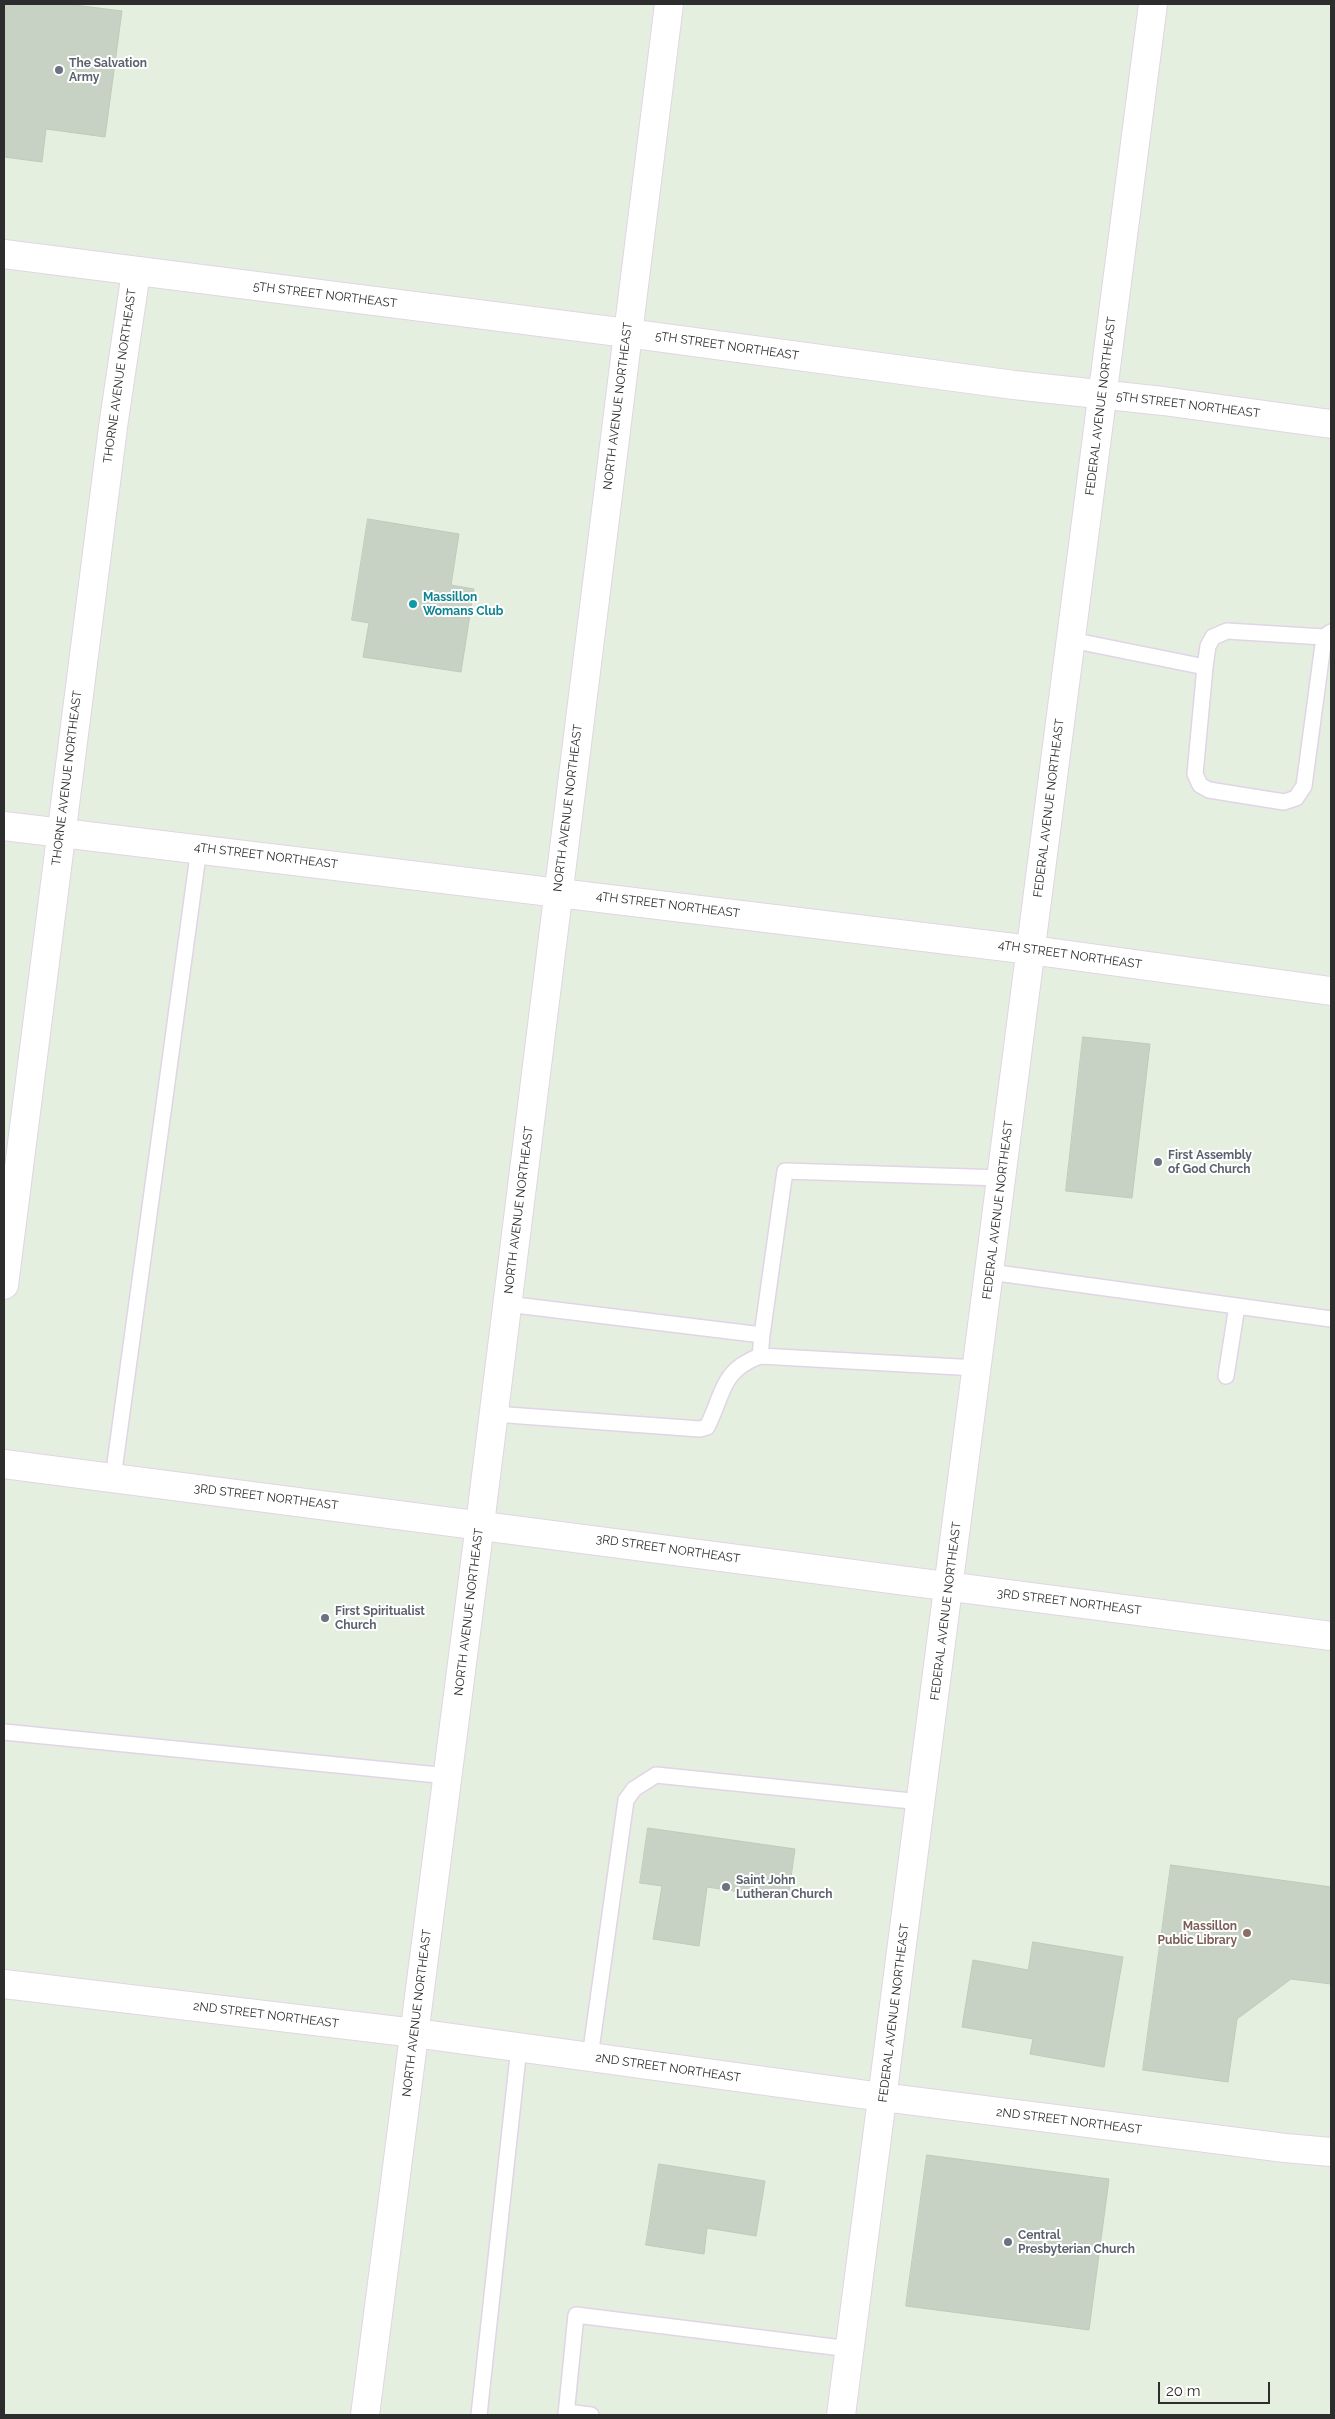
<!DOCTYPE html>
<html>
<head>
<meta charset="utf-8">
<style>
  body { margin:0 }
  #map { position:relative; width:1335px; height:2419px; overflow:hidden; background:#e5efdf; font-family:Raleway,sans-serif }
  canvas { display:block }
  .frame { position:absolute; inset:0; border:5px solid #2d2d2d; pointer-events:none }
  .scale { position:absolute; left:1158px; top:2382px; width:112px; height:22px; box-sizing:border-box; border:2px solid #2d2d2d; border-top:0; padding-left:6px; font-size:15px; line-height:18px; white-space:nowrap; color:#2d2d2d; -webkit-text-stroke:4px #fff; paint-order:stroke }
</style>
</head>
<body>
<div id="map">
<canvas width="1335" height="2419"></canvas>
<div class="frame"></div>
<div class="scale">20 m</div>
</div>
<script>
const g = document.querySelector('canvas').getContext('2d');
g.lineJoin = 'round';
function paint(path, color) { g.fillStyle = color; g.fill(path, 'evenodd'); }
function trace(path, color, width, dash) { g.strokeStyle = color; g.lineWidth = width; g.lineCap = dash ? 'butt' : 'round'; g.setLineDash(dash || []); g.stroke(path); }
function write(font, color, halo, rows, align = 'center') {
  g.font = font + ' Raleway,sans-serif'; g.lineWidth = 4; g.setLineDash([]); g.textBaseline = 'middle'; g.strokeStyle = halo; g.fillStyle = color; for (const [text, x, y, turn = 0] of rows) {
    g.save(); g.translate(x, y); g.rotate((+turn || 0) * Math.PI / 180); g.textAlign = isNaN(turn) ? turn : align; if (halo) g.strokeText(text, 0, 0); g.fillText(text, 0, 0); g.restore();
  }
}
const building = new Path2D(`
  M 4,4 L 67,4 L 122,11 L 105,137 L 46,129 L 42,162 L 4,157 Z
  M 368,519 L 459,534 L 451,585 L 474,589 L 461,672 L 363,657 L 369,623 L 352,620 Z
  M 1083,1037 L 1150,1044 L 1132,1198 L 1066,1191 Z
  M 648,1828 L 795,1849 L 788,1899 L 707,1887 L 699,1946 L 653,1939 L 662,1886 L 640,1883 Z
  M 1171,1865 L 1331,1887 L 1331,1984 L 1291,1979 L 1237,2019 L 1228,2082 L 1143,2070 Z
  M 1033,1942 L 1123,1957 L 1104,2067 L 1030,2054 L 1033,2039 L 962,2027 L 973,1960 L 1028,1970 Z
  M 927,2155 L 1109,2179 L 1089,2330 L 906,2306 Z
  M 659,2164 L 765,2181 L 756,2236 L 707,2228 L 704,2254 L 646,2245 Z`);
paint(building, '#c8d2c4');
trace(building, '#becbb8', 1);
const service = new Path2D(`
  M 1071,640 L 1205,667 L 1195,774 L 1200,785 L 1209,790 L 1284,802 L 1296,798 L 1304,786 L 1324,637 L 1331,632
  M 1205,667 L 1208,646 L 1213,637 L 1227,631 L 1324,637
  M 990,1272 L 1331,1319
  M 507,1304 L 762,1335
  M 977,1368 L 760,1356 L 762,1335 L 785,1171 L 1002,1178
  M 1226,1376 L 1237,1306
  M 494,1414 L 700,1429 L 707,1427 C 724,1394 720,1371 760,1356
  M 113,1478 L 199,848
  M 4,1732 L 448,1776
  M 590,2057 L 626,1800 L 634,1789 L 656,1775 L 921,1802
  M 566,2412 L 591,2415
  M 479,2415 L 519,2047
  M 566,2415 L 576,2315 L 850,2349`);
const minor = new Path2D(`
  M 4,254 L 627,333 L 1014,385 L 1163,401 L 1331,424
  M 4,826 L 1031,950 L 1331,991
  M 4,1285 L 113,427 L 136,272
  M 4,1464 L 1331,1636
  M 4,1984 L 415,2033 L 882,2097 L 1285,2148 L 1331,2152
  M 365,2415 L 480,1524 L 669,4
  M 841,2415 L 1153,4`);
trace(service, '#e2d4e6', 18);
trace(minor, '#e2d4e6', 30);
trace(service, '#fff', 15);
trace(minor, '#fff', 28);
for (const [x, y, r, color] of [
  [59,70,5,"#6b7280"],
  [413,604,5,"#0f9aa8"],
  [1158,1162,5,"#6b7280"],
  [325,1618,5,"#6b7280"],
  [726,1887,5,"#6b7280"],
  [1247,1933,5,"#8d6e63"],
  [1008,2242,5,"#6b7280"]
]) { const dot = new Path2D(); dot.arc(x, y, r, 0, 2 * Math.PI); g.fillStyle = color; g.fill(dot); trace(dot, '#fff', 2); }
write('bold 12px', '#5b616d', '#fff', [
  ["The Salvation",69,63],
  ["Army",69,77],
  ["First Assembly",1168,1155],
  ["of God Church",1168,1169],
  ["First Spiritualist",335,1611],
  ["Church",335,1625],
  ["Saint John",736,1880],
  ["Lutheran Church",736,1894],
  ["Central",1018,2235],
  ["Presbyterian Church",1018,2249]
], 'left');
write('12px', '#2d2d2d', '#fff', [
  ["5TH STREET NORTHEAST",325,295,7],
  ["5TH STREET NORTHEAST",727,346,8],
  ["THORNE AVENUE NORTHEAST",120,376,-82],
  ["5TH STREET NORTHEAST",1188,405,7],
  ["NORTH AVENUE NORTHEAST",618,406,-83],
  ["FEDERAL AVENUE NORTHEAST",1101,406,-83],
  ["THORNE AVENUE NORTHEAST",67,778,-83],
  ["NORTH AVENUE NORTHEAST",568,808,-83],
  ["FEDERAL AVENUE NORTHEAST",1049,808,-83],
  ["4TH STREET NORTHEAST",266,856,7],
  ["4TH STREET NORTHEAST",668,905,7],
  ["4TH STREET NORTHEAST",1070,955,8],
  ["NORTH AVENUE NORTHEAST",519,1210,-83],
  ["FEDERAL AVENUE NORTHEAST",998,1210,-83],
  ["3RD STREET NORTHEAST",266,1497,7],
  ["3RD STREET NORTHEAST",668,1549,8],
  ["3RD STREET NORTHEAST",1069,1602,7],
  ["FEDERAL AVENUE NORTHEAST",946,1611,-83],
  ["NORTH AVENUE NORTHEAST",469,1612,-83],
  ["NORTH AVENUE NORTHEAST",417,2013,-83],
  ["FEDERAL AVENUE NORTHEAST",894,2013,-83],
  ["2ND STREET NORTHEAST",266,2015,7],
  ["2ND STREET NORTHEAST",668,2068,8],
  ["2ND STREET NORTHEAST",1069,2121,7]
]);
write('bold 12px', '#0d838f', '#fff', [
  ["Massillon",423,597],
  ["Womans Club",423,611]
], 'left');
write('bold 12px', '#785e54', '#fff', [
  ["Massillon",1237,1926],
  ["Public Library",1237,1940]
], 'right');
</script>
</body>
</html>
